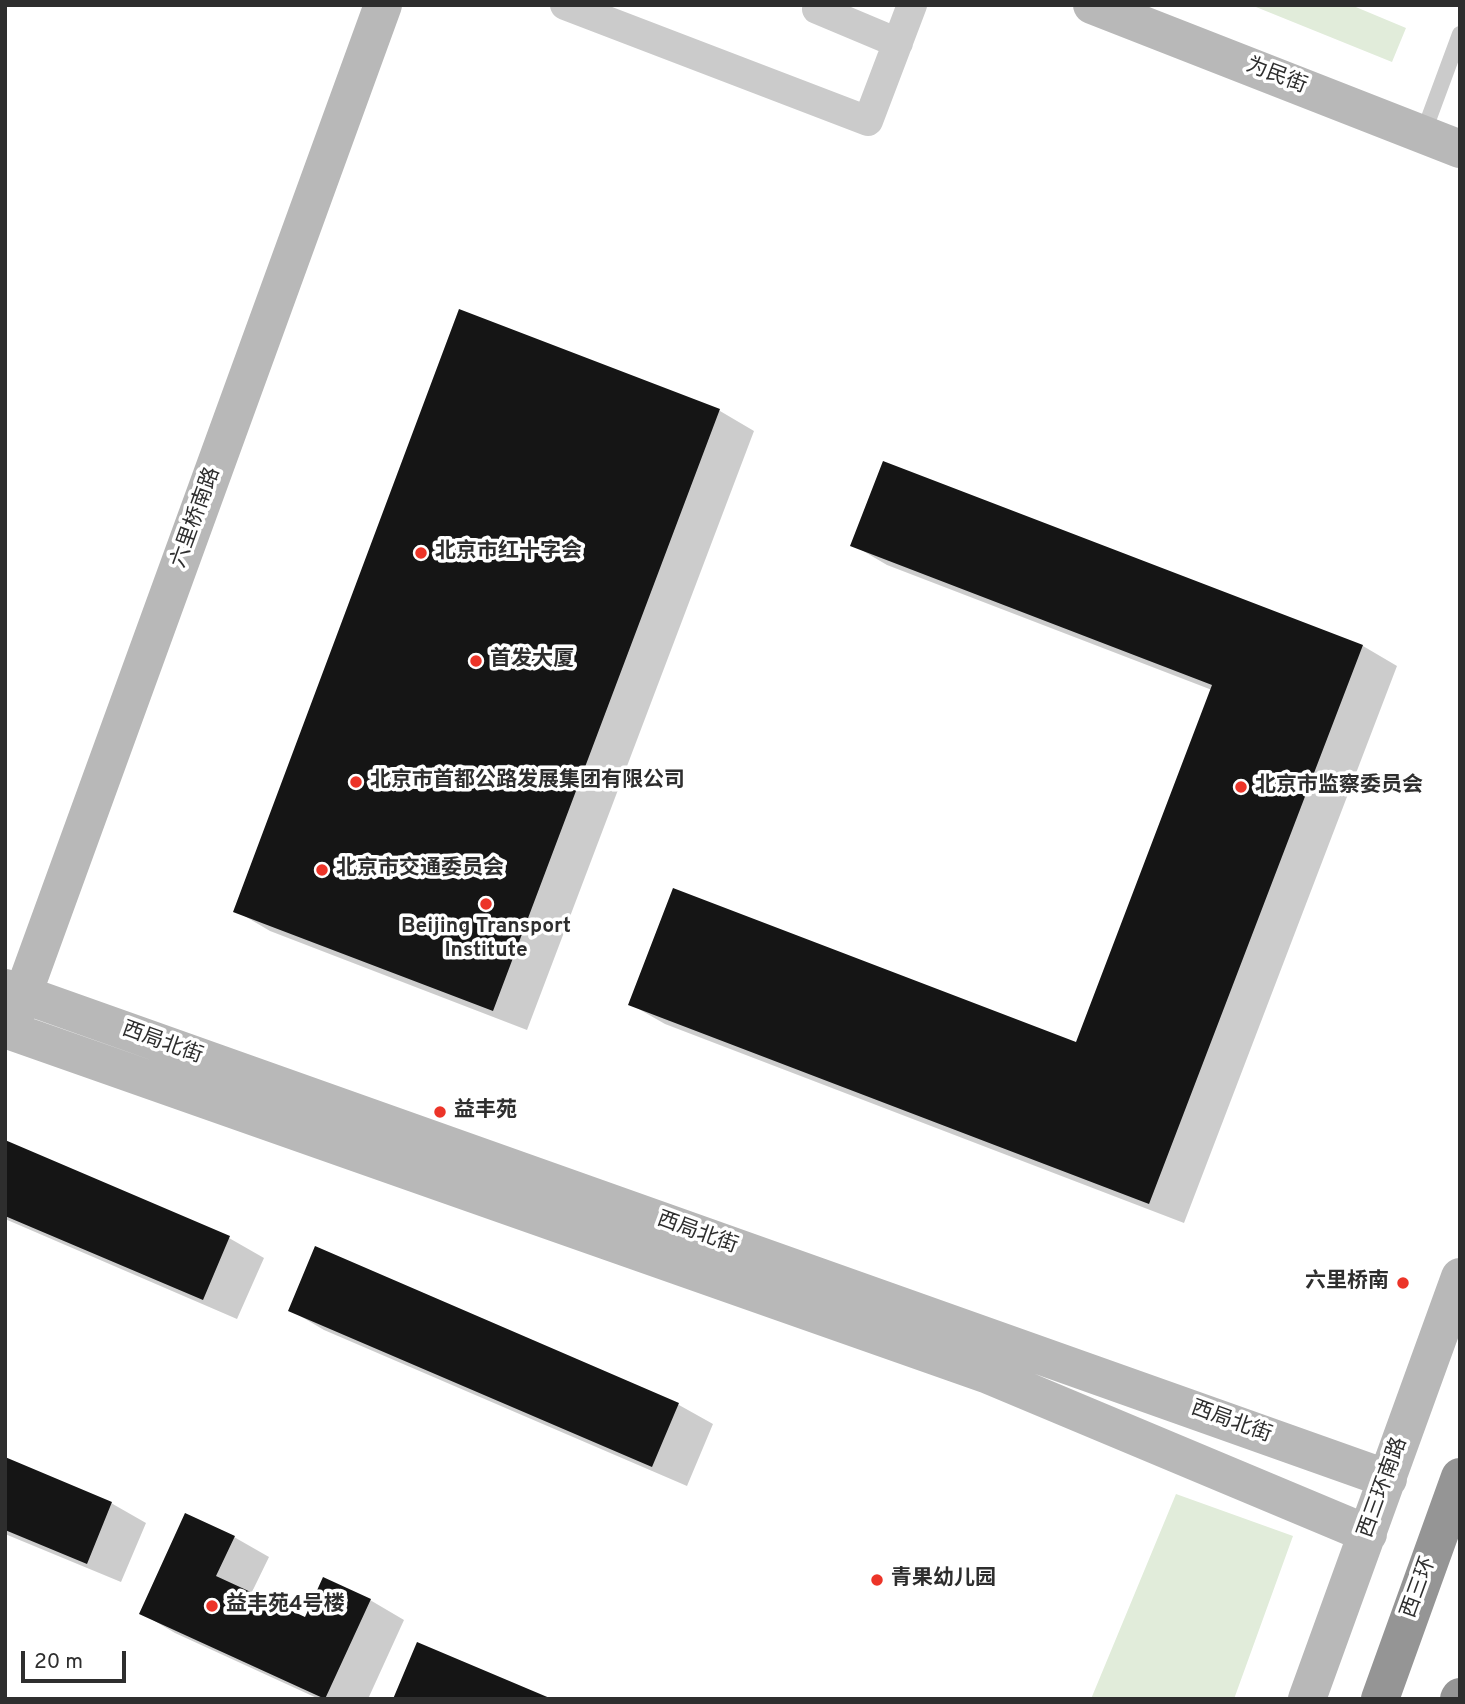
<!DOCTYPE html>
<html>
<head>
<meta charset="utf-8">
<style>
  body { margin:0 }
  #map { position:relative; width:1465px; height:1704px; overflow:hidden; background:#fff; font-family:Overpass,sans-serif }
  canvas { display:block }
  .frame { position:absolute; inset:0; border:7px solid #2e2e2e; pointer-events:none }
  .scale { position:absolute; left:21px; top:1651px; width:105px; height:32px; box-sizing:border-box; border:4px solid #2e2e2e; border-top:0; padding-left:9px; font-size:21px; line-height:24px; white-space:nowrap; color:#2e2e2e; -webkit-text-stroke:5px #fff; paint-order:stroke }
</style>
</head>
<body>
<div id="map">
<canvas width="1465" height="1704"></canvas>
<div class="frame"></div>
<div class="scale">20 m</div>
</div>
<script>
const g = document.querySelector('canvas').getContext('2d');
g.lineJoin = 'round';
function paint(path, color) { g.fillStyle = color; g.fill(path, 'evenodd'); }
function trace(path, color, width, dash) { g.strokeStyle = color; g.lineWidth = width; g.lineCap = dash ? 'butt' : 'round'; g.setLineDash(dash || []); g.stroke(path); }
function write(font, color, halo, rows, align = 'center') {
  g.font = font + ' Overpass,"Noto Sans SC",sans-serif'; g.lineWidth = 7; g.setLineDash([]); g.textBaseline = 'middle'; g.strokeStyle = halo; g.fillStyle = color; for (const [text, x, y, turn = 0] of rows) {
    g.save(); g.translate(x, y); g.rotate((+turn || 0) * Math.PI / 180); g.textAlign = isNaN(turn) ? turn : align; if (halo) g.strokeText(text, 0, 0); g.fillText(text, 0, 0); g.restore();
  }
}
paint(new Path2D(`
  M 1251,5 L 1351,5 L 1406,28 L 1392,62 Z
  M 1176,1494 L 1293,1536 L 1234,1699 L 1091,1699 Z`), '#e1ecda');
paint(new Path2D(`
  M 460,311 L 720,411 L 754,431 L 527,1030 L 270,931 L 236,911 Z
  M 884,463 L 1363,646 L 1397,666 L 1184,1223 L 665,1024 L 630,1004 L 1077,1045 L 1212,690 L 887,565 L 853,545 Z
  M 5,1142 L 229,1238 L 264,1258 L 237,1319 L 5,1219 Z
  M 316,1248 L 679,1405 L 713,1424 L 687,1486 L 324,1330 L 290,1310 Z
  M 5,1459 L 111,1503 L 146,1523 L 121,1582 L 5,1534 Z
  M 234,1537 L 269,1557 L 251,1594 L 306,1619 L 370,1600 L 404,1620 L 368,1699 L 319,1699 L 175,1633 L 141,1613 Z`), '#0003');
paint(new Path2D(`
  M 459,309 L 720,409 L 493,1011 L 233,912 Z
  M 883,461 L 1363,645 L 1149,1204 L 628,1005 L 673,888 L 1076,1042 L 1212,685 L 850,546 Z
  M 5,1140 L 230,1236 L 203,1300 L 5,1216 Z
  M 315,1246 L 679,1403 L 652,1467 L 288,1311 Z
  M 5,1457 L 112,1502 L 87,1564 L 5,1530 Z
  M 185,1513 L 235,1536 L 216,1576 L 305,1617 L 323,1577 L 371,1599 L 325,1699 L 139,1614 Z
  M 417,1642 L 552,1699 L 393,1699 Z`), '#151515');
trace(new Path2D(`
  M 1423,134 L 1460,34`), '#cbcbcb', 16);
trace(new Path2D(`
  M 565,5 L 868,121 L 912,5
  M 817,9 L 898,43`), '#cbcbcb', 30);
trace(new Path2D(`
  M 1092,5 L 1460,149
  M 5,988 L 1388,1479
  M 15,1016 L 383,5
  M 5,1029 L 986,1374 L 1368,1534
  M 1307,1699 L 1460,1277`), '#b8b8b8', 38);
trace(new Path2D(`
  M 1380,1699 L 1460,1477
  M 1459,1699 L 1460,1697`), '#959595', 38);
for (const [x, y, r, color] of [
  [421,553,7,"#ec3428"],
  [476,661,7,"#ec3428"],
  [356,782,7,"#ec3428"],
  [1241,787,7,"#ec3428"],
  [322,870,7,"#ec3428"],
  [486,904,7,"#ec3428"],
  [440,1112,7,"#ec3428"],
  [1403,1283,7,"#ec3428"],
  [877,1580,7,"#ec3428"],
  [212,1606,7,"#ec3428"]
]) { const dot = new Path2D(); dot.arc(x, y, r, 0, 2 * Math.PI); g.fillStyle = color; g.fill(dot); trace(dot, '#fff', 2.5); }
write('21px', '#2e2e2e', '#fff', [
  ["为民街",1276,77,21],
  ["六里桥南路",197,518,-70],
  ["西局北街",162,1044,20],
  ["西局北街",697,1234,20],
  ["西局北街",1231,1423,20],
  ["西三环南路",1384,1488,-70],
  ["西三环",1420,1588,-70]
]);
write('bold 21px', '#2e2e2e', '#fff', [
  ["北京市红十字会",435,553],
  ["首发大厦",490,661],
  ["北京市首都公路发展集团有限公司",370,782],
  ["北京市监察委员会",1255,787],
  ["北京市交通委员会",336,870],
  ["Beijing Transport",486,928,"center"],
  ["Institute",486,952,"center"],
  ["益丰苑",454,1112],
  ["六里桥南",1389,1283,"right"],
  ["青果幼儿园",891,1580],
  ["益丰苑4号楼",226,1606]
], 'left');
</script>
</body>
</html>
